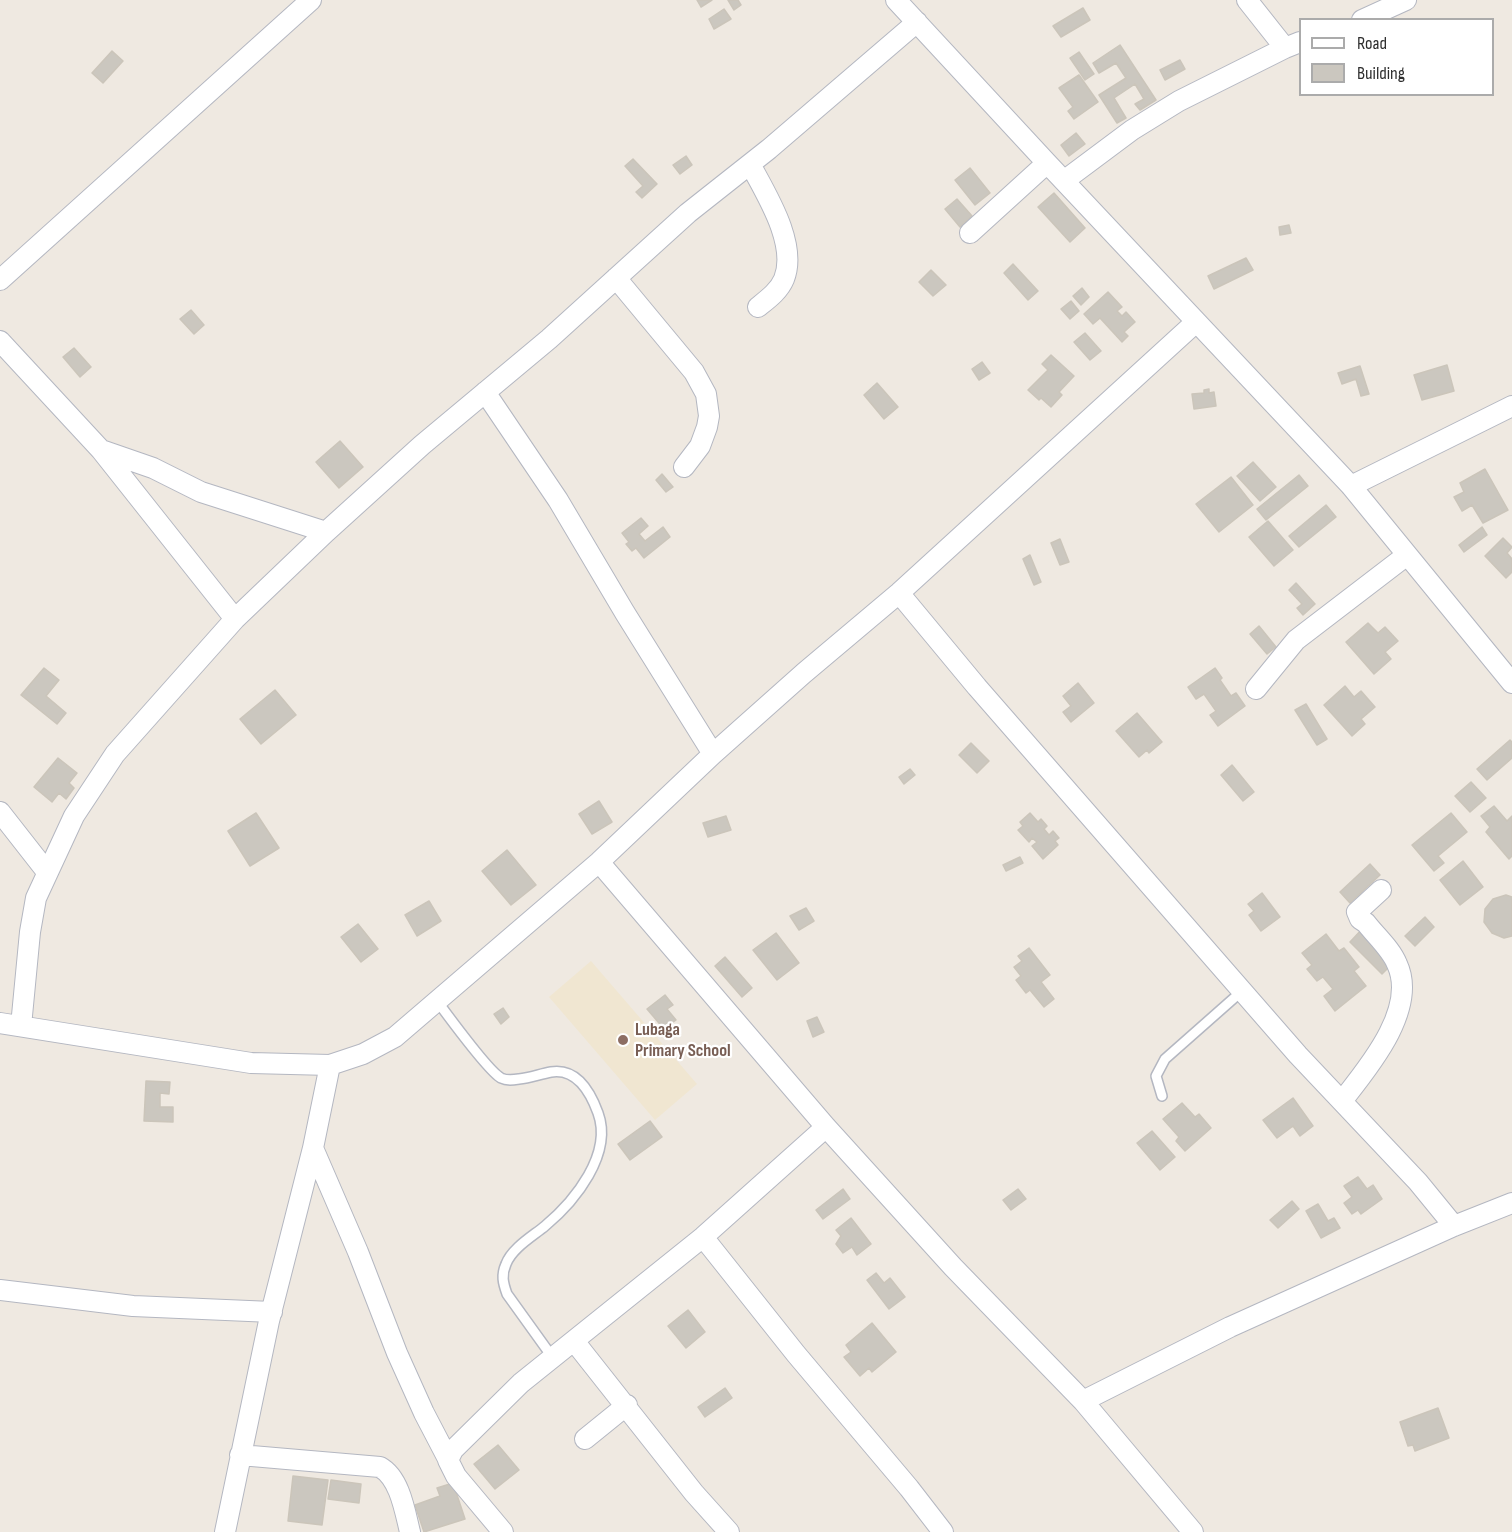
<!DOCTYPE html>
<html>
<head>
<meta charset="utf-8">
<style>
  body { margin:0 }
  #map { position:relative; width:1512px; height:1532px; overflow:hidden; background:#efe9e1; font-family:"Sofia Sans Condensed",sans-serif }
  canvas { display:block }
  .legend { position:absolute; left:1299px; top:18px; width:195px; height:78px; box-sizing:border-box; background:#fff; border:2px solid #ababab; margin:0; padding:8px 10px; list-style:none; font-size:18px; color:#2e2e2e }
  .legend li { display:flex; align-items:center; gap:12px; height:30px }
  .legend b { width:30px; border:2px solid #ababab }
</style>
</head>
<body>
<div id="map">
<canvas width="1512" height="1532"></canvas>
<ul class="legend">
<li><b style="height:8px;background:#fff"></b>Road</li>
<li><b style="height:16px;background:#cbc7bf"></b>Building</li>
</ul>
</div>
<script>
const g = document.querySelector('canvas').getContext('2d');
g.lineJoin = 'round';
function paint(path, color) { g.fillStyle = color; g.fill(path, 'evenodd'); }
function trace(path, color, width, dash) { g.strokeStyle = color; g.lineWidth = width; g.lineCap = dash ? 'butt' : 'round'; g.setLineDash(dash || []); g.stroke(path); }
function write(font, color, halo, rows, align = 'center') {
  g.font = font + ' "Sofia Sans Condensed",sans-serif'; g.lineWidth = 4.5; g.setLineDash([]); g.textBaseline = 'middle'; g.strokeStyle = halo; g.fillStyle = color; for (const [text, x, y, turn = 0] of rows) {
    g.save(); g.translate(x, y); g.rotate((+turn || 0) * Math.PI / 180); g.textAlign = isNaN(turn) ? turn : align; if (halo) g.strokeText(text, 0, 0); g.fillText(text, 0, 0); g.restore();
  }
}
paint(new Path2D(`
  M 591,961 L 697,1084 L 655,1120 L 549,997 Z`), '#f0e6d1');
const building = new Path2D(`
  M 697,0 L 712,0 L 701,7 Z
  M 728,0 L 738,0 L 741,5 L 734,10 Z
  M 1083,8 L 1090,20 L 1061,37 L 1053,26 Z
  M 724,9 L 731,19 L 714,29 L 709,19 Z
  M 1120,45 L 1156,100 L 1140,110 L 1135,104 L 1144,99 L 1135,84 L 1114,98 L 1126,118 L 1117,123 L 1099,95 L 1126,78 L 1116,63 L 1099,73 L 1093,63 Z
  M 112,51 L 123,61 L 103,83 L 92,73 Z
  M 1079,52 L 1094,74 L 1085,80 L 1070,58 Z
  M 1180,60 L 1185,69 L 1165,80 L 1160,70 Z
  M 1079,75 L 1098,102 L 1074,119 L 1068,111 L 1073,107 L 1059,88 Z
  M 1076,133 L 1085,144 L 1069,156 L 1061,145 Z
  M 686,156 L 692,165 L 680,174 L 673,165 Z
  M 633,159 L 657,184 L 642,198 L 636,192 L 643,186 L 625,166 Z
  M 970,168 L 990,193 L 975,205 L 955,180 Z
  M 1054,193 L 1085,228 L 1070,242 L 1038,207 Z
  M 957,199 L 972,216 L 960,227 L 945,209 Z
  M 1289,225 L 1291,233 L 1280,235 L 1279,227 Z
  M 1246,258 L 1253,270 L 1214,289 L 1208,276 Z
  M 1013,264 L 1038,291 L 1028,300 L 1004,273 Z
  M 931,270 L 946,285 L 933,296 L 919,282 Z
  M 1082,288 L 1089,297 L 1081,305 L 1073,296 Z
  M 1108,292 L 1122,307 L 1117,311 L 1122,316 L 1126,312 L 1135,322 L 1124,332 L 1128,336 L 1122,342 L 1100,318 L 1093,324 L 1084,314 Z
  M 1071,301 L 1079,311 L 1070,319 L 1061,309 Z
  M 191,310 L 204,325 L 194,334 L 180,319 Z
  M 1085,333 L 1101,351 L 1090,360 L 1074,342 Z
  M 74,348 L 91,367 L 80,377 L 63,357 Z
  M 1051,355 L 1074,376 L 1059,392 L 1062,395 L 1051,407 L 1041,398 L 1039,400 L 1028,390 L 1048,370 L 1042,364 Z
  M 982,362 L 990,373 L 979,380 L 972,369 Z
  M 1447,365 L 1454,391 L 1422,400 L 1414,375 Z
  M 1360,366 L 1369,394 L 1361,396 L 1356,379 L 1342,384 L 1338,373 Z
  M 877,383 L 898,407 L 884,419 L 864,395 Z
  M 1209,389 L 1209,393 L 1214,392 L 1216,406 L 1194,409 L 1192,394 L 1204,393 L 1204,390 Z
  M 340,441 L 363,467 L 339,488 L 316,462 Z
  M 1253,462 L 1276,487 L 1260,501 L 1237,476 Z
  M 1485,469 L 1508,510 L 1483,523 L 1472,505 L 1462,511 L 1454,497 L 1464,492 L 1460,483 Z
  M 662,474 L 673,487 L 666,492 L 656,480 Z
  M 1299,475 L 1308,486 L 1266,520 L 1257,509 Z
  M 1231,477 L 1253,505 L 1219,532 L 1196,504 Z
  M 1326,505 L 1336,517 L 1299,547 L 1289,536 Z
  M 641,518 L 648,526 L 639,534 L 645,541 L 663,527 L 670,537 L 644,558 L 636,548 L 632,551 L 626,544 L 629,542 L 622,533 Z
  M 1268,521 L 1293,550 L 1274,566 L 1249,537 Z
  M 1482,527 L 1487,535 L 1464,552 L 1459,545 Z
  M 1503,538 L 1512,547 L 1507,553 L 1512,559 L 1512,572 L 1506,578 L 1485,556 Z
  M 1060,539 L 1069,562 L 1060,565 L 1051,543 Z
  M 1030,555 L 1041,582 L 1034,585 L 1023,559 Z
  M 1296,583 L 1315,604 L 1303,615 L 1297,608 L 1302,604 L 1289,590 Z
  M 1368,623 L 1378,633 L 1385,627 L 1398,641 L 1385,652 L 1391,659 L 1374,674 L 1346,642 Z
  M 1259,626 L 1276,647 L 1267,654 L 1250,634 Z
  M 44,668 L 59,680 L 46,696 L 66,713 L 57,724 L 21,695 Z
  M 1215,668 L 1222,678 L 1220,680 L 1231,696 L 1236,693 L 1245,706 L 1218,726 L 1210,715 L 1216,711 L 1204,694 L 1196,699 L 1188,687 Z
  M 1078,683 L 1094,703 L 1071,722 L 1063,712 L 1071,706 L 1063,696 Z
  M 1345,686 L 1354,697 L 1361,691 L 1375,707 L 1361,719 L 1365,724 L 1352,736 L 1324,705 Z
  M 275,690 L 296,715 L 261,744 L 240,719 Z
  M 1306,704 L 1327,739 L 1317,745 L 1295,710 Z
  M 1137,713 L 1162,742 L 1149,753 L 1147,750 L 1139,757 L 1116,731 Z
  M 1510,740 L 1512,742 L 1512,758 L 1487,780 L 1477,769 Z
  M 971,743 L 989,761 L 977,773 L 959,755 Z
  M 58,758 L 77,773 L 69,783 L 74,788 L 66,799 L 59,793 L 52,802 L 34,787 Z
  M 1232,765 L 1254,792 L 1243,801 L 1221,775 Z
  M 910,769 L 915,775 L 904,784 L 899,777 Z
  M 1471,782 L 1486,798 L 1470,812 L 1455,796 Z
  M 599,801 L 612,822 L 592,834 L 579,814 Z
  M 1494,806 L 1507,821 L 1512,816 L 1512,856 L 1509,859 L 1486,832 L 1490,827 L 1481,816 Z
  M 256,813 L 279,848 L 250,866 L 228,831 Z
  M 1030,813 L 1038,822 L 1041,819 L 1047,826 L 1044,829 L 1049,835 L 1053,831 L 1059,838 L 1055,841 L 1058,845 L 1043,859 L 1032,846 L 1037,842 L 1032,838 L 1029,842 L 1018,830 L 1023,826 L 1020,822 Z
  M 1451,813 L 1467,832 L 1438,856 L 1444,863 L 1434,871 L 1412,845 Z
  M 726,816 L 731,830 L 708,837 L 703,823 Z
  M 507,850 L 536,885 L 511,905 L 482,871 Z
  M 1020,857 L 1023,863 L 1006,871 L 1003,865 Z
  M 1463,861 L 1483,887 L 1460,905 L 1440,880 Z
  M 1370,864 L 1380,875 L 1350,903 L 1340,892 Z
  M 1262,893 L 1280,917 L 1261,931 L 1249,915 L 1254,911 L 1248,904 Z
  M 1506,895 L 1512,897 L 1512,936 L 1504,938 L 1492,933 L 1484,922 L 1485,909 L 1493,899 Z
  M 429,901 L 441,921 L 417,936 L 405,915 Z
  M 806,908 L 814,921 L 799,930 L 790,916 Z
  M 1425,917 L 1434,927 L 1415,946 L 1405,936 Z
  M 358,924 L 378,949 L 361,962 L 341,937 Z
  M 1363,928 L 1392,964 L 1382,974 L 1350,942 Z
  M 776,933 L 799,963 L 777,980 L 753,950 Z
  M 1326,934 L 1339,951 L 1344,948 L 1359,967 L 1354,971 L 1366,986 L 1335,1011 L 1324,996 L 1333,989 L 1323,977 L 1317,981 L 1307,969 L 1312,965 L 1302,953 Z
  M 1029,948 L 1050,975 L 1041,982 L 1054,999 L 1044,1007 L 1030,990 L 1026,993 L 1016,980 L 1021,976 L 1014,967 L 1022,961 L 1018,956 Z
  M 725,957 L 752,988 L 742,997 L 715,966 Z
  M 665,995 L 673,1005 L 667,1009 L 676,1020 L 664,1029 L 647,1009 Z
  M 503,1008 L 509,1017 L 501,1024 L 494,1014 Z
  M 817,1017 L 824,1032 L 813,1037 L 807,1021 Z
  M 146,1081 L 170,1082 L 169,1094 L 160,1093 L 160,1107 L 173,1107 L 173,1122 L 144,1121 Z
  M 1293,1098 L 1313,1126 L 1300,1136 L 1293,1126 L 1277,1138 L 1263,1120 Z
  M 1182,1103 L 1195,1117 L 1199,1114 L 1211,1128 L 1185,1151 L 1176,1141 L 1179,1137 L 1163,1119 Z
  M 650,1121 L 662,1137 L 630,1160 L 618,1144 Z
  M 1152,1131 L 1175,1157 L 1160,1170 L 1137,1143 Z
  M 1358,1177 L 1367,1189 L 1373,1185 L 1382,1199 L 1361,1214 L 1358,1210 L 1352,1214 L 1344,1203 L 1352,1197 L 1344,1186 Z
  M 843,1189 L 850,1199 L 823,1219 L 816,1210 Z
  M 1018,1189 L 1026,1199 L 1011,1210 L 1003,1200 Z
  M 1292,1201 L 1299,1209 L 1278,1228 L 1270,1220 Z
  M 1318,1204 L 1328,1221 L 1334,1218 L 1340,1228 L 1321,1238 L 1306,1211 Z
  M 851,1218 L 871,1244 L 857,1255 L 852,1247 L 843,1253 L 836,1244 L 841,1236 L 836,1230 Z
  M 876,1273 L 884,1283 L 890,1278 L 905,1297 L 889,1309 L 867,1280 Z
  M 688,1310 L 705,1332 L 686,1348 L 668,1326 Z
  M 872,1323 L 896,1352 L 872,1372 L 869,1368 L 860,1376 L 844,1357 L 851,1352 L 846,1345 Z
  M 725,1388 L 732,1398 L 705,1417 L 698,1407 Z
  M 1438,1408 L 1449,1438 L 1415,1451 L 1413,1445 L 1408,1446 L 1400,1422 Z
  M 498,1445 L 519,1470 L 495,1489 L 474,1464 Z
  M 293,1476 L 328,1480 L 322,1525 L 288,1521 Z
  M 331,1480 L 361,1484 L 359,1503 L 328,1499 Z
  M 453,1483 L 465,1519 L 424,1532 L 415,1505 L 440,1496 L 437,1488 Z`);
paint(building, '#cbc7bf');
trace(building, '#cbc5ba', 1.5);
const lane = new Path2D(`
  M 437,1001 C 449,1017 488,1071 501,1078 C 507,1081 513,1080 519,1079 C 530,1078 540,1074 551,1072 C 576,1068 590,1091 598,1113 C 613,1154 575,1201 545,1226 C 533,1236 512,1248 506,1264 C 501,1275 503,1283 507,1294 L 553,1358
  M 1162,1096 L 1156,1076 L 1165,1059 L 1242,991`);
const street = new Path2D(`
  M 896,0 L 1047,163 L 1351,486 L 1512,683
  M 1247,0 L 1285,48
  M 1362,20 L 1406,0
  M 750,164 C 766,194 798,244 784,279 C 779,291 768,299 758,307
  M 1065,180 L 1132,130 L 1179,101 L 1285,48 L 1300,42
  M 970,233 L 1047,163
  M 616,278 L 694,372 L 706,394 L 709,416 L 707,427 L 700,446 L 684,467
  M 0,280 L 311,0
  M 0,341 L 101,450 L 235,619
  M 485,392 L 558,500 L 625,613 L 713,754
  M 101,450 L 153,468 L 201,492 L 326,532
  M 1351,486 L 1512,406
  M 899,593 L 977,687 L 1298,1055 L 1418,1182 L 1454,1226
  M 1256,689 L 1296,640 L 1407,555
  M 0,812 L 47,872
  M 599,862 L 826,1127 L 953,1267 L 1083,1401 L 1193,1532
  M 0,1023 L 251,1063 L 330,1065 L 363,1054 L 395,1037 L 599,862 L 713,754 L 804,673 L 899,593 L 1196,322
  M 21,1026 L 30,932 L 36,898 L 74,816 L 115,754 L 235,619 L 326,532 L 422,445 L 549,339 L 688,213 L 769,149 L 917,22
  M 1342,1101 C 1368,1068 1418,1009 1397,964 C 1391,949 1376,936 1366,923 L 1360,919 L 1357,912 L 1381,890
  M 313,1148 L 358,1252 L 397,1353 L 424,1413 L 448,1459
  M 703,1237 L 796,1354 L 909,1488 L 943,1532
  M 0,1290 L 133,1306 L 272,1312
  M 574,1341 L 694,1493 L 729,1532
  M 1083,1401 L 1230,1327 L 1454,1226 L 1512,1203
  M 585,1439 L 627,1405
  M 240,1455 L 380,1467 C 400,1478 405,1512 410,1532
  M 225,1532 L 269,1321 L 313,1148 L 330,1065
  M 503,1532 L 456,1476 L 448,1460 L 453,1450 L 521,1383 L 703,1237 L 826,1127`);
trace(lane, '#b4b7c1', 12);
trace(street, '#b4b7c1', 22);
trace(lane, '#fff', 9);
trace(street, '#fff', 20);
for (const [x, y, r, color] of [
  [623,1040,6,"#8d6e63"]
]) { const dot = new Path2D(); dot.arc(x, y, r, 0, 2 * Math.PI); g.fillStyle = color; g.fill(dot); trace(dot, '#fff', 2); }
write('bold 18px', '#785e54', '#fff', [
  ["Lubaga",635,1030],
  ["Primary School",635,1051]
], 'left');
</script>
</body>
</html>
